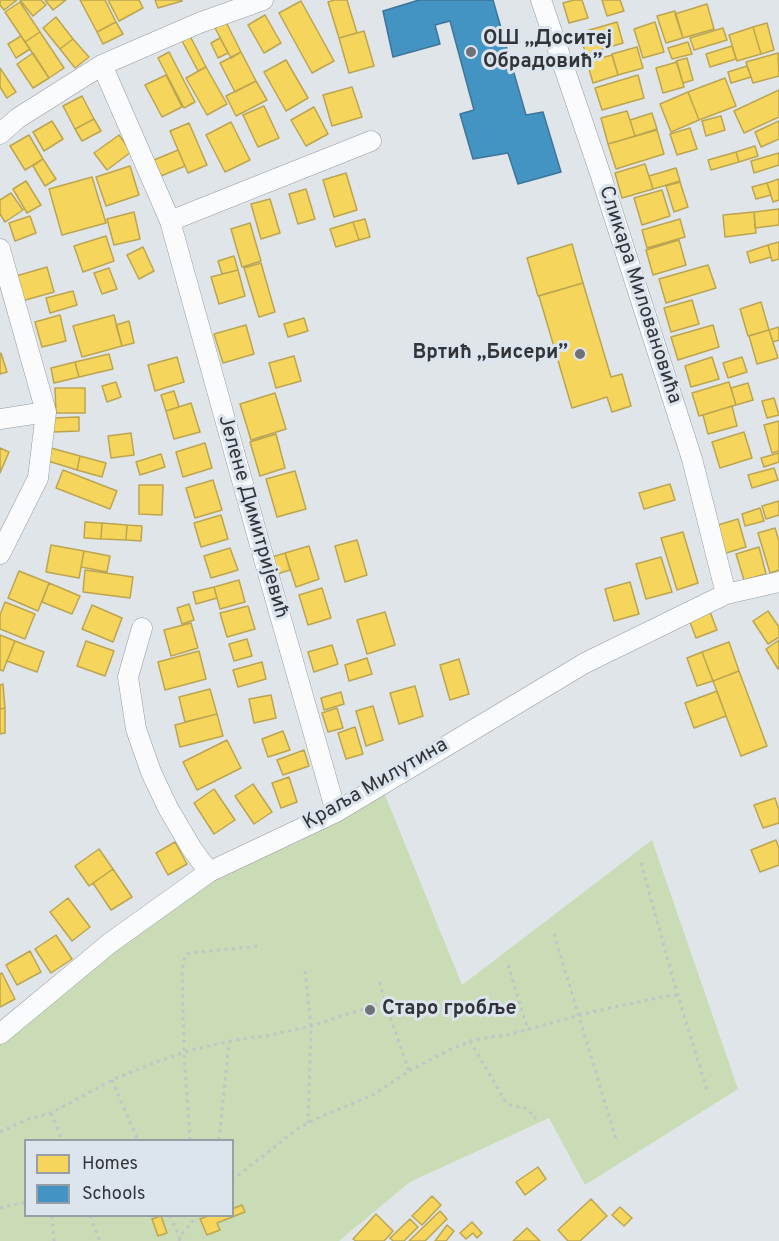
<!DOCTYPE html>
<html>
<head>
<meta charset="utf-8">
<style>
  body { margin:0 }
  #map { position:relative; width:779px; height:1241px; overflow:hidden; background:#e0e5ea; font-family:Overpass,sans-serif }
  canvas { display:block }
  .legend { position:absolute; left:24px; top:1139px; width:210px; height:78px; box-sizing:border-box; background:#dce4ee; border:2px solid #989ea5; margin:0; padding:8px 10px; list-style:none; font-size:18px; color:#323438 }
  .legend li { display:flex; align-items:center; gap:12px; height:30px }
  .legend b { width:30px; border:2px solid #989ea5 }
</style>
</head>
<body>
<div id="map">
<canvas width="779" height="1241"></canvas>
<ul class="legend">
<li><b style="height:16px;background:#f6d55c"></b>Homes</li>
<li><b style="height:16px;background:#4393c3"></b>Schools</li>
</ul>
</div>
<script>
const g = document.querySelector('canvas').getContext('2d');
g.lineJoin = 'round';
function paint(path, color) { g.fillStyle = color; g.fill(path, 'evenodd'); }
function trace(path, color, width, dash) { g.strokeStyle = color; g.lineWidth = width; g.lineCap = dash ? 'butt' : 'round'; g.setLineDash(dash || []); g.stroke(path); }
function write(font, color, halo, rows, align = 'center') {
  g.font = font + ' Overpass,sans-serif'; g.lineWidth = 6; g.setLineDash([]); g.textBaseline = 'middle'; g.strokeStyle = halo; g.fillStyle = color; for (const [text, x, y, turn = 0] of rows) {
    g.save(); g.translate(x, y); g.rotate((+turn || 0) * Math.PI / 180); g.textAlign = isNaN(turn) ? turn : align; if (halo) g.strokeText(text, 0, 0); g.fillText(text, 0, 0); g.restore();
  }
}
paint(new Path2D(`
  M 381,785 L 462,985 L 652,840 L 738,1089 L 585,1185 L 549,1118 L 410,1182 L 339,1241 L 0,1241 L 0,1034 L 209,872 ZM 26,1140 L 232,1140 L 232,1216 L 26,1216 Z`), '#c9dcb6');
const homes = new Path2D(`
  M 0,0 L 17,0 L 4,10 L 0,5 Z
  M 20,0 L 41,0 L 46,5 L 33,16 Z
  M 45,0 L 66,0 L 53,10 Z
  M 80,0 L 105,0 L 116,22 L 97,32 Z
  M 108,0 L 139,0 L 143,8 L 119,21 Z
  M 155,0 L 182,0 L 182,1 L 158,8 Z
  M 334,0 L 347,0 L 357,33 L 339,38 L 328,2 Z
  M 574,0 L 582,0 L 588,18 L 569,23 L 563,3 Z
  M 602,0 L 620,0 L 624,11 L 607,16 Z
  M 301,1 L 334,61 L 312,73 L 279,13 Z
  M 20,2 L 40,32 L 25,42 L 5,12 Z
  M 707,4 L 714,29 L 683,38 L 675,14 Z
  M 675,11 L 683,38 L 666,43 L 657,16 Z
  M 265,15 L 281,43 L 264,53 L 248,25 Z
  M 56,17 L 73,39 L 60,49 L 43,28 Z
  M 116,22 L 123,34 L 103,44 L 97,32 Z
  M 226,22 L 241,52 L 231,58 L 215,28 Z
  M 617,22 L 623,43 L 586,54 L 579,33 Z
  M 655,22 L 664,52 L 643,58 L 634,29 Z
  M 767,23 L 774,50 L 761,54 L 753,27 Z
  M 753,27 L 761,54 L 737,61 L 729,35 Z
  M 723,28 L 727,40 L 694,50 L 690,38 Z
  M 364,31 L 374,66 L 349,73 L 339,38 Z
  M 40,32 L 64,68 L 49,78 L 25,42 Z
  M 189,34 L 206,67 L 198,71 L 181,39 Z
  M 21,36 L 30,49 L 16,58 L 8,44 Z
  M 220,38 L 228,53 L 218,58 L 211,43 Z
  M 73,39 L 89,57 L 75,68 L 60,49 Z
  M 688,42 L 692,54 L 672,59 L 668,48 Z
  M 732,46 L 736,59 L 710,67 L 706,54 Z
  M 637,47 L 643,68 L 618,75 L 612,54 Z
  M 169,52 L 195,102 L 184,108 L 158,58 Z
  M 241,52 L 256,81 L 235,92 L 220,63 Z
  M 33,53 L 49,78 L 33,88 L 17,64 Z
  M 778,53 L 779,76 L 753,83 L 746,62 Z
  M 612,55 L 618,75 L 593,83 L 587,62 Z
  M 687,58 L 693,80 L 683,83 L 676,61 Z
  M 286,60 L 308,98 L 286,111 L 264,72 Z
  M 677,62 L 684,87 L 663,93 L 656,68 Z
  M 747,66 L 751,77 L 731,83 L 728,72 Z
  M 206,67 L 227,104 L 207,115 L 186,78 Z
  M 0,68 L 16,92 L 7,98 L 0,87 Z
  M 166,75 L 182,107 L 162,117 L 145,85 Z
  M 638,75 L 644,98 L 602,110 L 595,88 Z
  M 725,78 L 736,106 L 699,120 L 688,92 Z
  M 256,81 L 267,100 L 236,116 L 226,96 Z
  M 352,87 L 362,117 L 332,126 L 323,95 Z
  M 779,90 L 779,117 L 744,133 L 734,111 Z
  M 688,92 L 699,120 L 671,132 L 660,104 Z
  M 82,96 L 94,119 L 75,129 L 63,106 Z
  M 264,106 L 279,138 L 258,147 L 243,115 Z
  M 314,107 L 328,134 L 306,146 L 291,120 Z
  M 627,111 L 635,136 L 608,144 L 601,118 Z
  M 652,113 L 657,129 L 635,136 L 630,120 Z
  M 721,116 L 725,130 L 706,136 L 702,121 Z
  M 94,119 L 101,131 L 82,141 L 75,129 Z
  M 52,121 L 63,139 L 44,151 L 33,132 Z
  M 779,121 L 779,139 L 761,147 L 755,132 Z
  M 231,122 L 250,160 L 225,172 L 206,135 Z
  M 189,123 L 207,165 L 188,173 L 170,131 Z
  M 690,128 L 697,149 L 677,155 L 670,134 Z
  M 657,130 L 664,154 L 616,169 L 608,144 Z
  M 29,135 L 43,159 L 25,170 L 10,146 Z
  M 119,135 L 131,152 L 107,170 L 94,153 Z
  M 755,146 L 758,156 L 739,162 L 736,152 Z
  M 178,150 L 185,166 L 161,176 L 154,160 Z
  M 736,152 L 739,162 L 711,170 L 708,160 Z
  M 779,153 L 779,165 L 754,173 L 751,161 Z
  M 43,159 L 56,179 L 45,186 L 33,166 Z
  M 645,164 L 653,189 L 622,198 L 615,173 Z
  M 130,166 L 139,195 L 106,206 L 96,177 Z
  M 676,168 L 680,181 L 653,189 L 649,176 Z
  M 346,173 L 357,210 L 334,217 L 323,180 Z
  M 92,177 L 106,223 L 62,235 L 49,189 Z
  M 779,179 L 779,200 L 773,202 L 767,183 Z
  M 26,181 L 41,205 L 27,213 L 13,189 Z
  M 680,182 L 688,207 L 674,212 L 666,186 Z
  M 767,183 L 771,195 L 756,199 L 752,187 Z
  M 306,189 L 315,219 L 298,224 L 289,194 Z
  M 662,190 L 670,216 L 642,225 L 634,198 Z
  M 11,193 L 23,210 L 5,222 L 0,214 L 0,200 Z
  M 270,199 L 280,233 L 261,239 L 251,204 Z
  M 779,209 L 779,225 L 755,228 L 754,212 Z
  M 134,212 L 140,239 L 114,245 L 107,219 Z
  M 754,212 L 756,233 L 725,237 L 723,215 Z
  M 30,216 L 36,233 L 15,241 L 9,223 Z
  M 365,219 L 370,237 L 359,240 L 353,222 Z
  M 680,219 L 685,237 L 647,248 L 642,230 Z
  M 353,222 L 359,240 L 336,247 L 330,229 Z
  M 250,223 L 261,261 L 242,267 L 231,229 Z
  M 106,236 L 114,261 L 83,272 L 74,246 Z
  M 679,240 L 686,265 L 653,275 L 646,250 Z
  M 779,242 L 779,259 L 772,261 L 768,245 Z
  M 572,244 L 583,283 L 538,296 L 527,258 Z
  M 768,245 L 771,257 L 750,263 L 747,252 Z
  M 143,247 L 154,271 L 139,279 L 127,255 Z
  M 234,256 L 238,270 L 222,274 L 218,261 Z
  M 261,263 L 275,312 L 259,317 L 244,268 Z
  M 708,265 L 716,288 L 666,303 L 659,279 Z
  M 47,267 L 54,292 L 22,301 L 16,276 Z
  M 109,268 L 117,289 L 102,294 L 94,273 Z
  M 238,270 L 245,296 L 219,304 L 211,277 Z
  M 583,283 L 611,377 L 622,374 L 631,406 L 612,412 L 607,397 L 572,408 L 539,296 Z
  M 73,291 L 77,305 L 50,313 L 46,298 Z
  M 692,300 L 699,324 L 671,332 L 664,308 Z
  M 761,302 L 769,330 L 748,336 L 740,309 Z
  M 60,315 L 66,341 L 42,347 L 35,322 Z
  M 114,315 L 122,346 L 82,357 L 73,326 Z
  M 304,318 L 308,331 L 288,337 L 284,324 Z
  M 129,321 L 134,343 L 122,346 L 116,325 Z
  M 246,325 L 254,354 L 223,363 L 214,334 Z
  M 713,325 L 719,347 L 678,360 L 671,337 Z
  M 779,327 L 779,340 L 773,342 L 769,330 Z
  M 769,330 L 778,358 L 757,364 L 749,336 Z
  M 1,353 L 7,372 L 0,374 L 0,354 Z
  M 109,354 L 113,369 L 79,377 L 75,362 Z
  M 294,356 L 301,381 L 276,388 L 269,363 Z
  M 177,357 L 184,382 L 155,391 L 148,365 Z
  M 712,357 L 719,379 L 691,387 L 685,366 Z
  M 742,357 L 747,372 L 728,378 L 723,363 Z
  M 75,362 L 79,377 L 54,383 L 51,368 Z
  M 116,382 L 121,397 L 107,402 L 102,386 Z
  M 729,382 L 736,405 L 699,416 L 692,393 Z
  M 748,383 L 753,400 L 736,405 L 731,388 Z
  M 55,388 L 85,388 L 85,413 L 56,413 Z
  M 174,391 L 179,407 L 166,411 L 161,395 Z
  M 275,393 L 286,429 L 251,440 L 240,404 Z
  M 774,398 L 779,415 L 767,418 L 762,401 Z
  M 191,403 L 200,432 L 174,439 L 166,411 Z
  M 732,406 L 737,426 L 708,434 L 703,415 Z
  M 79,417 L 79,431 L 53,432 L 52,418 Z
  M 779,421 L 779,451 L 772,453 L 764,425 Z
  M 744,432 L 752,458 L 720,468 L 712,442 Z
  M 131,433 L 134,455 L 111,458 L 108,436 Z
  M 276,434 L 285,468 L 260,476 L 250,442 Z
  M 205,443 L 212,468 L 183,477 L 176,452 Z
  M 0,448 L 9,452 L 0,473 Z
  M 51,448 L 80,456 L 77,470 L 48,461 Z
  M 779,453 L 779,462 L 764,467 L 761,458 Z
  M 161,454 L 165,467 L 140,475 L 136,462 Z
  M 80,456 L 106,463 L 102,477 L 77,470 Z
  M 774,468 L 778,480 L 752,488 L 748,475 Z
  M 63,470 L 117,491 L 110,509 L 56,488 Z
  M 295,471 L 306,509 L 277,517 L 266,479 Z
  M 213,480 L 222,510 L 195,518 L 186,488 Z
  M 670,484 L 675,500 L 644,509 L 639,493 Z
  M 139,485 L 163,485 L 162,515 L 139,514 Z
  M 779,501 L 779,515 L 766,519 L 762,506 Z
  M 760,508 L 764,521 L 745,526 L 742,514 Z
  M 221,515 L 228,539 L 201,547 L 194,523 Z
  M 738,519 L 746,547 L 726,553 L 718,525 Z
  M 85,522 L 102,523 L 101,539 L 84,538 Z
  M 102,523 L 127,525 L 126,540 L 101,539 Z
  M 127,525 L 142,526 L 141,541 L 126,540 Z
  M 775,528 L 779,541 L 779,570 L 770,573 L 758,533 Z
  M 683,532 L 698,583 L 677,590 L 661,538 Z
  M 357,540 L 367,575 L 345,582 L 335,546 Z
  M 51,545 L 84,551 L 79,578 L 46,572 Z
  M 309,546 L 319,579 L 296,587 L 285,553 Z
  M 759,547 L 766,574 L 744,580 L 736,554 Z
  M 230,548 L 238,570 L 211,578 L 204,556 Z
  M 84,551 L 110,556 L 107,572 L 81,567 Z
  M 285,553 L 290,570 L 277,574 L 272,557 Z
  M 661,557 L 672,592 L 646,599 L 636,564 Z
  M 85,570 L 133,577 L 130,598 L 83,592 Z
  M 19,571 L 49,583 L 38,611 L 8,598 Z
  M 239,580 L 245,602 L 220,609 L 214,587 Z
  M 630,582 L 639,614 L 614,621 L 605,589 Z
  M 49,583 L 80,596 L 72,614 L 42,602 Z
  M 214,587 L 217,598 L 196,604 L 193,592 Z
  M 322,588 L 331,618 L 308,625 L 299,595 Z
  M 5,602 L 35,614 L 25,639 L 0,629 L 0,615 Z
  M 189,604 L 194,620 L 182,624 L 177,608 Z
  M 92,605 L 122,618 L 113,642 L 82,629 Z
  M 248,606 L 255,629 L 227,637 L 220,613 Z
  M 709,609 L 717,630 L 696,638 L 688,617 Z
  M 768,611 L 779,627 L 779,637 L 768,644 L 753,621 Z
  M 385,612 L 395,645 L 367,654 L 357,620 Z
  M 191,623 L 198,648 L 171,656 L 164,630 Z
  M 0,635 L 15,641 L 3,671 L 0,670 Z
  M 247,639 L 252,656 L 234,661 L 229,644 Z
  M 779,640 L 779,668 L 778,669 L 766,649 Z
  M 15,641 L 44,652 L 37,672 L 7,661 Z
  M 86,641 L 114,651 L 105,676 L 77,666 Z
  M 729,642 L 739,671 L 713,681 L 702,652 Z
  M 332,645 L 338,664 L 314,672 L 308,652 Z
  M 199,651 L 206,679 L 165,690 L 158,662 Z
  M 702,652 L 713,681 L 697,686 L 687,658 Z
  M 367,658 L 372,674 L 349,681 L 345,665 Z
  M 459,659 L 469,694 L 450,700 L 440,665 Z
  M 262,662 L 266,679 L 238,687 L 233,670 Z
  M 739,671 L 767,746 L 741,756 L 713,681 Z
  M 3,684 L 5,708 L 0,709 L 0,685 Z
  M 415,686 L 423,716 L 399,724 L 390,693 Z
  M 210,689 L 217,714 L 185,722 L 179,697 Z
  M 717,691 L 726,716 L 694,728 L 685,703 Z
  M 341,692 L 344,704 L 324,710 L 321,698 Z
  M 271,695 L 276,718 L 254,723 L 249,699 Z
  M 373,706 L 383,740 L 366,746 L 356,711 Z
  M 5,708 L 5,733 L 0,734 L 0,709 Z
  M 337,708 L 343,728 L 328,732 L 322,713 Z
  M 217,714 L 223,736 L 180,747 L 175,725 Z
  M 355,727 L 363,754 L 346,759 L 338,733 Z
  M 283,731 L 290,750 L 268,757 L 262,739 Z
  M 227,740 L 241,768 L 197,790 L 183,762 Z
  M 304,750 L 309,766 L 283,775 L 277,760 Z
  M 289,777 L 297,802 L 281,808 L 272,783 Z
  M 253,784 L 272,812 L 254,824 L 235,796 Z
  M 214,789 L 235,820 L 214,834 L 194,803 Z
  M 775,798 L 779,810 L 779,823 L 763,828 L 754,805 Z
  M 776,840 L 779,848 L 779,865 L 760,872 L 751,850 Z
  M 175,842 L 187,864 L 168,875 L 156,853 Z
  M 99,849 L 113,869 L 89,886 L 75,866 Z
  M 113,869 L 132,897 L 111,910 L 93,883 Z
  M 68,898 L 90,927 L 72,941 L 50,912 Z
  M 56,935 L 72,959 L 51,973 L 35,949 Z
  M 30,951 L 41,972 L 17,985 L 6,965 Z
  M 2,973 L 15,999 L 0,1007 L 0,974 Z
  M 538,1167 L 546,1179 L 525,1195 L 516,1182 Z
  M 432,1196 L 441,1205 L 422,1225 L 412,1216 Z
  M 591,1199 L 607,1216 L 580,1241 L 568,1241 L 558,1230 Z
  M 242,1205 L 245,1212 L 217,1223 L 220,1230 L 207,1235 L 200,1219 L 208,1216 L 232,1216 L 232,1209 Z
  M 620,1207 L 632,1218 L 624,1226 L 612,1215 Z
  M 440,1211 L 447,1219 L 425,1241 L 409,1241 Z
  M 376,1214 L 393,1231 L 384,1241 L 356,1241 L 353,1239 Z
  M 161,1216 L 167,1233 L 158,1236 L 152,1219 Z
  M 410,1219 L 418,1227 L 404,1241 L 393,1241 L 390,1238 Z
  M 472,1222 L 482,1233 L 477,1238 L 473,1233 L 466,1239 L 460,1233 Z
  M 447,1225 L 454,1231 L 446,1241 L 435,1241 Z
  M 527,1228 L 540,1241 L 513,1241 Z`);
paint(homes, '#f6d55c');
trace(homes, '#bba551', 1.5);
const schools = new Path2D(`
  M 419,0 L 493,0 L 526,115 L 543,112 L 561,172 L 518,184 L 508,153 L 473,159 L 460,114 L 474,110 L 450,21 L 435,25 L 440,44 L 393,57 L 383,11 Z`);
paint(schools, '#4393c3');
trace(schools, '#3e7699', 1.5);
const minor = new Path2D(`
  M 541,0 L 600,173 L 692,459 L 726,594
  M 102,65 L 170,221 L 258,538 L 336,812
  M 0,134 L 18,118 L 102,65 L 199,23 L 263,0
  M 170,221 L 371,141
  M 0,249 L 46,412 L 38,478 L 0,554
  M 0,419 L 46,412
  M 142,628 L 128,677 L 136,729 L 151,772 L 168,808 L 192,849 L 209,872
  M 0,1034 L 110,943 L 209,872 L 336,812 L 585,663 L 726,594 L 779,582`);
trace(minor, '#979a9e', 21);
trace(new Path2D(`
  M 641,863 L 678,996 L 707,1090
  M 554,934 L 616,1139
  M 508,965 L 528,1030
  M 305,971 L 311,1026 L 308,1123
  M 470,1041 L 507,1104 C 524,1110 522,1102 536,1119
  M 409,1071 L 447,1051 L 473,1040 L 511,1034 L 591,1012 L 672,995 L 678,996
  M 112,1080 L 138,1140
  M 51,1113 L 62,1140
  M 0,1132 L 28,1119 L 51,1113 L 112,1080 L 154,1063 L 191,1050 L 240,1039 L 266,1036 L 311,1026 L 385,1002
  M 190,1140 L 184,1053 L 182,970 L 185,956 L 189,953 L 260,946
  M 219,1140 L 229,1042
  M 232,1180 L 300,1127 L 322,1116 L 371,1096 L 409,1071 L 385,1002 L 379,979
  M 0,1208 L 26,1202
  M 52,1216 L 54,1241
  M 90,1216 L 100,1241
  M 170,1216 L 180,1238
  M 179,1241 L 182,1234 L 197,1216`), '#c3c4c7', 3, [3, 4.5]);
trace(minor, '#fafbfc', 20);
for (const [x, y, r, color] of [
  [471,52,6,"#6f7276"],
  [580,354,6,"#6f7276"],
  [370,1010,6,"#6f7276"]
]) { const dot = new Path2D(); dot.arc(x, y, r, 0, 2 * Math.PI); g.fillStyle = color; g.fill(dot); trace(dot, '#dce4ee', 2); }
write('bold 20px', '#323438', '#dce4ee', [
  ["ОШ „Доситеј",483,40],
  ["Обрадовић”",483,63],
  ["Вртић „Бисери”",568,354,"right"],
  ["Старо гробље",382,1010]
], 'left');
write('20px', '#323438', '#dce4ee', [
  ["Сликара Миловановића",639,295,72],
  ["Јелене Димитријевић",252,517,74],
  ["Краља Милутина",376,785,-30]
]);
</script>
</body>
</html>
